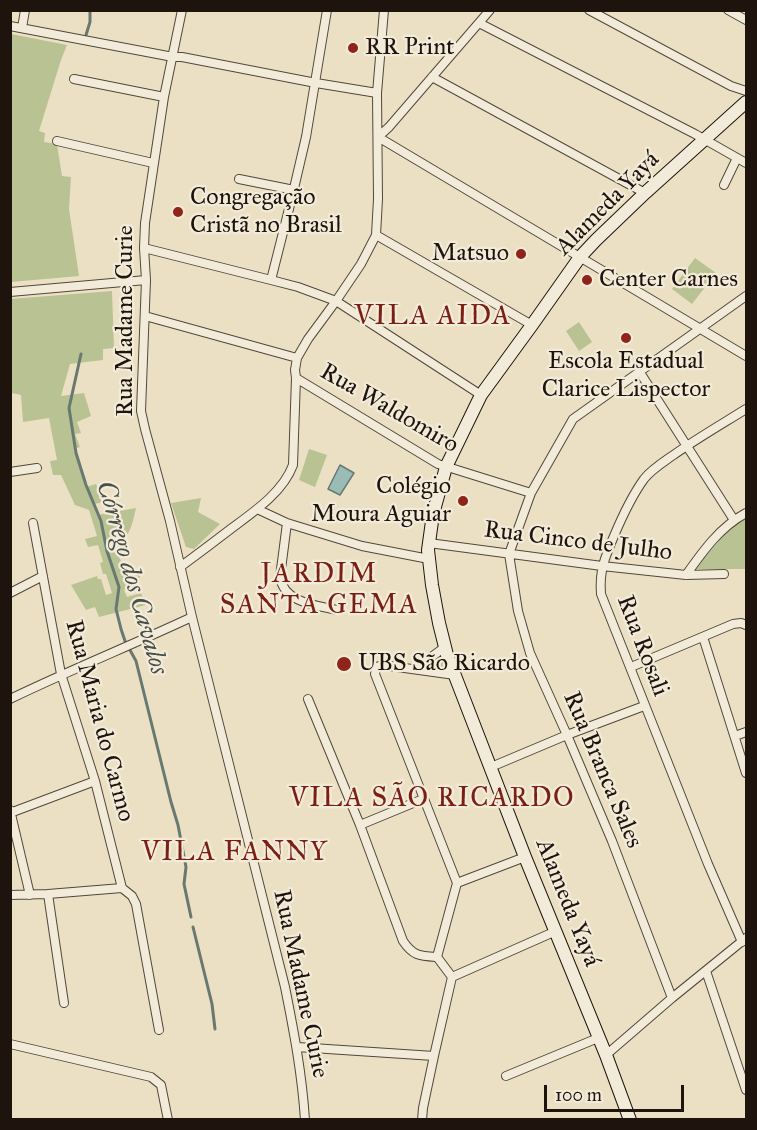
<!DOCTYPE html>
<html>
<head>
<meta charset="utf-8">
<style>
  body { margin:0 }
  #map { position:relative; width:757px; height:1130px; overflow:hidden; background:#ece0c4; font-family:"IM FELL Great Primer",serif }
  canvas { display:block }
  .frame { position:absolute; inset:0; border:12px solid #1f140d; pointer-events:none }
  .scale { position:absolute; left:544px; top:1085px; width:140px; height:27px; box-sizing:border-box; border:3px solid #1f140d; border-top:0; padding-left:8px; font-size:18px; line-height:21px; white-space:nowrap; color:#1f140d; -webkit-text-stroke:4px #f3ebd9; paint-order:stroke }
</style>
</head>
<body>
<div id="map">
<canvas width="757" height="1130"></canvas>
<div class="frame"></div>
<div class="scale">100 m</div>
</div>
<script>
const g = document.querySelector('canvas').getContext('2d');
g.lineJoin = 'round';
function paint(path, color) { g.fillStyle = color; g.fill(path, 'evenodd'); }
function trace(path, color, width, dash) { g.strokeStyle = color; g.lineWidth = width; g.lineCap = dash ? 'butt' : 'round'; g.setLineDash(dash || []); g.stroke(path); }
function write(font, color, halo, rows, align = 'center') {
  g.font = font + ' "IM FELL Great Primer",serif'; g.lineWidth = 4.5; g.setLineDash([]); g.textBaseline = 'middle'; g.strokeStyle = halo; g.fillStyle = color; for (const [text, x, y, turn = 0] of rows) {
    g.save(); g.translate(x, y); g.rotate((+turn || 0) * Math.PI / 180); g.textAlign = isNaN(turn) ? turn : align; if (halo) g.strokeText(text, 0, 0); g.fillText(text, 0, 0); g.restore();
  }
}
paint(new Path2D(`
  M 11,34 L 67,45 L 61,60 L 39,131 L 45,133 L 44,142 L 57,144 L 62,176 L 71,177 L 69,209 L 79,276 L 11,282 Z
  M 695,258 L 716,273 L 692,304 L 672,289 Z
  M 112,291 L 114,348 L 103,349 L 103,360 L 70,364 L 61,396 L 84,393 L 91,416 L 77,422 L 81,433 L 75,434 L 80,447 L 74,449 L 86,487 L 96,484 L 104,502 L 94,504 L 97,515 L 136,508 C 132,526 130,536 115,549 L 122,563 L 133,567 L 140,577 L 137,585 L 124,590 L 127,597 L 141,593 L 146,605 L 99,617 L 95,607 L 86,610 L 71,585 L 97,576 L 98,579 L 101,579 L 106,595 L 112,593 L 106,574 L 103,574 L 100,563 L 103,562 L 98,545 L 88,547 L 85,539 L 97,536 L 89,510 L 75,505 L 61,475 L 53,475 L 50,461 L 57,460 L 49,418 L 23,422 L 21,395 L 12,393 L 11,389 L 10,299 Z
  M 579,322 L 592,342 L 579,351 L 566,331 Z
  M 309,449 L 327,455 L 315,487 L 299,480 Z
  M 201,498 L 198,512 L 220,524 L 194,549 L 186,547 L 171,503 Z
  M 746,519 L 746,569 L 694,569 L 733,525 Z
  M 440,655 L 447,672 L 422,667 Z`), '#b9c293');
const water = new Path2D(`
  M 340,465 L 354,473 L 340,495 L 328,489 Z`);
paint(water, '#99bdb6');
trace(water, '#687972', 1.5);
trace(new Path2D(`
  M 86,35 L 90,22 L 90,10
  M 81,354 L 69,408 L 76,453 L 86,485 L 101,521 L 107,551 L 119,587 L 116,609 L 121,629 L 125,641 L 136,661 L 171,802 L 178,825 L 186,867 L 184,884 L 191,917
  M 193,927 L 212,1004 L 215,1029`), '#687972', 3);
const street = new Path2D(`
  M 182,10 L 164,97 L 145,223 L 144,248 L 146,280 L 141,411 L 145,429 L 170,521 L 192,617 L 285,987 C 294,1032 302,1074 305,1120
  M 490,10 L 389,127 L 378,137 L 746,356
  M 589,10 L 731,86 L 746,91
  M 728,10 L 746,20
  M 479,23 L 695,134 L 746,163
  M 10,26 L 173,57 L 182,57 L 316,83 L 377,93
  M 22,28 L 25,10
  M 432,77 L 645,193
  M 74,79 L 164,97
  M 57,141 L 153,163
  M 239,179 L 294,190
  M 724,185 L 737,158
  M 376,235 L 532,325
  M 144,248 L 271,280 L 298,287 L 336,301 L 481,395
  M 271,280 L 292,197 L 306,137 L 327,10
  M 10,292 L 146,280
  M 145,316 L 297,358
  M 639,371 L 734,520
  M 296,378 L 438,464 L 531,493
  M 10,472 L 37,468
  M 257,509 L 287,523 L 362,546 L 429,559
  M 33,523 L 61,674 L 95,781 L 122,888 L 132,896 L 136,904 L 159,1030
  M 287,523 L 280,577 C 284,603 316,605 337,610
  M 429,543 L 602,566 L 686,575 L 724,574
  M 180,567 C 198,554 215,541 232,528 C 255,511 283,492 293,465 L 296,378 L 295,370 L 297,358 L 308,339 L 336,301 L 361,264 L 376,235 L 378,199 L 377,93 L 384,10
  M 686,575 C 703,551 720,527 746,513
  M 10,593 L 43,576
  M 703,637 L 746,773
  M 631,667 L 733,624 L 741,623 L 746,625
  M 415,669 L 445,647
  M 10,699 C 70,670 132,645 192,617
  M 308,699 L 360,825 L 403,941 C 413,956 420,956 437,957 L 452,977
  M 735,736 L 746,732
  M 491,767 L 567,735 L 644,706
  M 10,810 L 30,895
  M 10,813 L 95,781
  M 360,825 L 423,799
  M 457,883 L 525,857
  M 48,894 L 64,1003
  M 10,895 L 48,894 L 122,888
  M 742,942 L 708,864 L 601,594 C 599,571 605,557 614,536 C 622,517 631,497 644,479 C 651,470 662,463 672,456 C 696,439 722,424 746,409
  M 437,957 L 457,883 L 375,674 L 376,667 L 383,665 L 455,675
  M 706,971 L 746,1090
  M 452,977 L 556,931
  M 672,998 L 612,841 L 567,735 L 530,653 L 518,611 L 509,554 L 531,493 L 573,419 L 746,296
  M 10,1044 L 151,1077 L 161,1085 L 168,1120
  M 297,1047 L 434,1056
  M 606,1055 L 672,998 L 746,938
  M 506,1076 L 598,1038
  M 422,1120 L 423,1108 L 434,1056 L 452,977`);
const secondary = new Path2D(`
  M 630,1120 L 606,1055 L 525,857 L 447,655 L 439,623 L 432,585 L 428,550 L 429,543 L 433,514 L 446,467 L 481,395 L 532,325 L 580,257 L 596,240 L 645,193 L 746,102`);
trace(street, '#52473b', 10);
trace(secondary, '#1f140d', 14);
trace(street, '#f3ebd9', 8);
trace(secondary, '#f3ebd9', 12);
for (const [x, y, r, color] of [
  [353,48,6,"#8f2418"],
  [178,212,6,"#8f2418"],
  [521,254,6,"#8f2418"],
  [587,280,6,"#8f2418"],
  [626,338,6,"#8f2418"],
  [463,501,6,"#8f2418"],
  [344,664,8,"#8f2418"]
]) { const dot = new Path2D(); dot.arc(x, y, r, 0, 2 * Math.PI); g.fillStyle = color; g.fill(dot); trace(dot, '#f3ebd9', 2); }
write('24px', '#1f140d', '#f3ebd9', [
  ["RR Print",365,48],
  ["Congregação",190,198],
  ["Cristã no Brasil",190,226],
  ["Matsuo",509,254,"right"],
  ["Center Carnes",599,280],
  ["Escola Estadual",626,362,"center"],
  ["Clarice Lispector",626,390,"center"],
  ["Colégio",451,487,"right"],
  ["Moura Aguiar",451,515,"right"],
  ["UBS São Ricardo",358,664]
], 'left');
write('24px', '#1f140d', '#f3ebd9', [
  ["Alameda Yayá",608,204,-45],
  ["Rua Madame Curie",126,321,-90],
  ["Rua Waldomiro",389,409,30],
  ["Rua Cinco de Julho",578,542,7],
  ["Rua Rosali",642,646,69],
  ["Rua Maria do Carmo",99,721,75],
  ["Rua Branca Sales",602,770,67],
  ["Alameda Yayá",567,903,68],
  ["Rua Madame Curie",300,984,78]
]);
write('italic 26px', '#4a4f48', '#f3ebd9', [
  ["Córrego dos Cavalos",131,578,74]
]);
g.letterSpacing = '1.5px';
write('27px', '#7a1f14', '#f3ebd9', [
  ["VILA AIDA",433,317],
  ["JARDIM",319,575],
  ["SANTA GEMA",319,606],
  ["VILA SÃO RICARDO",432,799],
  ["VILA FANNY",235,853]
]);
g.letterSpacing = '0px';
</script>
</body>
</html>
